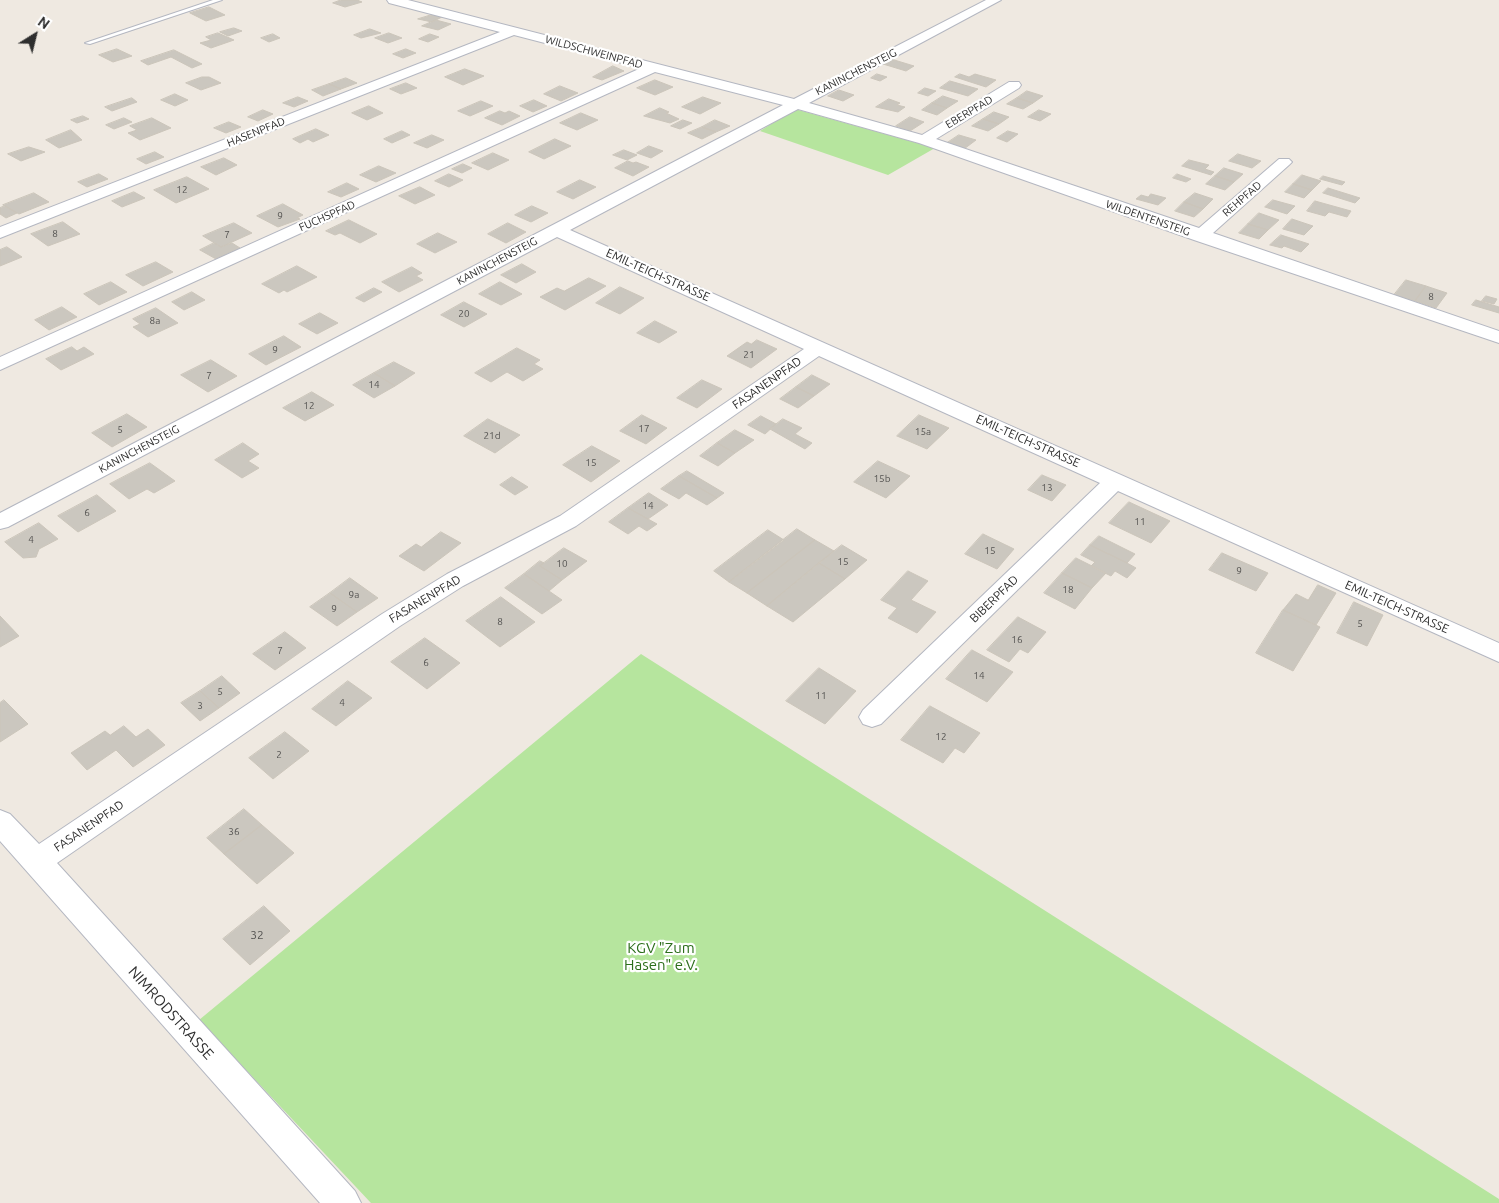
<!DOCTYPE html>
<html>
<head>
<meta charset="utf-8">
<style>
  body { margin:0 }
  #map { position:relative; width:1499px; height:1203px; overflow:hidden; background:#efe9e1; font-family:Ubuntu,sans-serif }
  canvas { display:block }
  .north { position:absolute; left:10px; top:10px; width:50px; height:50px; -webkit-text-stroke:4px #fff; paint-order:stroke; rotate:36deg; font-size:14px; font-weight:700; line-height:20px; text-align:center; color:#2e2e2e }
  .north::after { content:''; display:block; margin:auto; width:18px; height:22px; background:#2e2e2e; clip-path:polygon(50% 0,100% 100%,50% 72%,0 100%) }
</style>
</head>
<body>
<div id="map">
<canvas width="1499" height="1203"></canvas>
<div class="north">N</div>
</div>
<script>
const g = document.querySelector('canvas').getContext('2d');
g.lineJoin = 'round';
function paint(path, color) { g.fillStyle = color; g.fill(path, 'evenodd'); }
function trace(path, color, width, dash) { g.strokeStyle = color; g.lineWidth = width; g.lineCap = dash ? 'butt' : 'round'; g.setLineDash(dash || []); g.stroke(path); }
function write(font, color, halo, rows, align = 'center') {
  g.font = font + ' Ubuntu,sans-serif'; g.lineWidth = 4.5; g.setLineDash([]); g.textBaseline = 'middle'; g.strokeStyle = halo; g.fillStyle = color; for (const [text, x, y, turn = 0] of rows) {
    g.save(); g.translate(x, y); g.rotate((+turn || 0) * Math.PI / 180); g.textAlign = isNaN(turn) ? turn : align; if (halo) g.strokeText(text, 0, 0); g.fillText(text, 0, 0); g.restore();
  }
}
paint(new Path2D(`
  M 795,109 L 921,144 L 935,148 L 888,175 L 760,131 Z
  M 641,654 L 1499,1199 L 1499,1203 L 371,1203 L 199,1020 Z`), '#b6e59e');
const building = new Path2D(`
  M 341,0 L 357,0 L 362,2 L 345,7 L 333,3 Z
  M 209,7 L 225,15 L 206,21 L 190,13 Z
  M 431,15 L 442,17 L 432,22 L 418,19 Z
  M 436,20 L 451,24 L 438,30 L 422,26 Z
  M 234,28 L 242,31 L 228,36 L 220,32 Z
  M 370,29 L 381,33 L 361,38 L 354,35 Z
  M 218,33 L 234,40 L 211,48 L 200,43 L 211,40 L 206,37 Z
  M 389,33 L 402,38 L 388,43 L 375,38 Z
  M 273,34 L 280,38 L 269,42 L 261,38 Z
  M 430,34 L 439,37 L 428,42 L 419,39 Z
  M 117,49 L 132,56 L 113,62 L 99,55 Z
  M 406,49 L 416,53 L 403,58 L 393,54 Z
  M 174,50 L 202,64 L 192,68 L 171,57 L 148,65 L 141,61 Z
  M 891,59 L 914,66 L 906,71 L 883,64 Z
  M 613,66 L 624,71 L 602,80 L 593,77 Z
  M 465,69 L 484,76 L 463,85 L 445,77 Z
  M 877,74 L 887,77 L 880,81 L 871,78 Z
  M 960,74 L 969,77 L 975,74 L 996,80 L 986,87 L 955,77 Z
  M 202,77 L 209,77 L 221,83 L 201,90 L 186,83 Z
  M 346,78 L 357,83 L 341,89 L 329,84 Z
  M 655,80 L 673,87 L 655,95 L 637,88 Z
  M 950,81 L 978,89 L 968,96 L 940,88 Z
  M 406,83 L 417,88 L 401,94 L 390,89 Z
  M 329,84 L 341,89 L 323,96 L 312,90 Z
  M 560,86 L 578,93 L 561,101 L 544,94 Z
  M 925,88 L 936,91 L 928,96 L 918,93 Z
  M 839,90 L 854,95 L 843,101 L 828,96 Z
  M 1027,91 L 1043,96 L 1033,103 L 1017,98 Z
  M 175,94 L 188,100 L 175,106 L 161,100 Z
  M 943,96 L 958,101 L 947,108 L 932,103 Z
  M 298,97 L 308,101 L 294,107 L 283,103 Z
  M 703,97 L 721,103 L 700,114 L 682,107 Z
  M 132,98 L 137,102 L 112,111 L 105,107 Z
  M 1017,98 L 1033,103 L 1023,109 L 1007,104 Z
  M 889,99 L 900,103 L 897,105 L 905,107 L 898,112 L 876,107 Z
  M 534,100 L 547,106 L 533,112 L 520,106 Z
  M 481,101 L 493,106 L 470,116 L 458,111 Z
  M 932,103 L 947,108 L 937,115 L 922,110 Z
  M 369,106 L 383,113 L 367,120 L 352,113 Z
  M 660,108 L 669,112 L 666,113 L 679,119 L 670,123 L 644,116 Z
  M 263,110 L 273,114 L 258,121 L 248,117 Z
  M 1039,110 L 1051,114 L 1040,121 L 1028,117 Z
  M 500,111 L 505,113 L 509,111 L 520,116 L 502,125 L 485,118 Z
  M 994,112 L 1009,117 L 999,124 L 983,119 Z
  M 581,113 L 598,120 L 577,130 L 560,123 Z
  M 83,116 L 89,119 L 77,123 L 71,120 Z
  M 910,117 L 924,122 L 910,131 L 896,126 Z
  M 124,118 L 132,122 L 114,129 L 106,125 Z
  M 152,118 L 171,128 L 140,140 L 128,133 L 137,130 L 130,126 Z
  M 983,119 L 999,124 L 988,131 L 972,126 Z
  M 683,120 L 692,123 L 680,129 L 671,126 Z
  M 715,120 L 730,126 L 716,132 L 702,127 Z
  M 229,122 L 241,127 L 226,133 L 214,128 Z
  M 702,127 L 716,132 L 702,139 L 688,133 Z
  M 316,129 L 329,135 L 313,142 L 308,139 L 300,143 L 293,139 Z
  M 71,130 L 82,140 L 59,148 L 46,140 Z
  M 402,131 L 410,135 L 392,143 L 384,139 Z
  M 1008,131 L 1018,134 L 1007,142 L 997,138 Z
  M 432,135 L 444,140 L 427,148 L 414,143 Z
  M 959,135 L 976,140 L 964,149 L 947,143 Z
  M 555,139 L 571,146 L 544,159 L 529,152 Z
  M 649,146 L 663,151 L 651,158 L 637,153 Z
  M 29,147 L 45,152 L 21,161 L 8,154 Z
  M 624,150 L 637,155 L 627,160 L 613,155 Z
  M 155,152 L 164,157 L 146,164 L 137,159 Z
  M 493,153 L 509,160 L 488,170 L 472,163 Z
  M 1238,154 L 1261,161 L 1252,168 L 1229,161 Z
  M 224,158 L 237,165 L 216,175 L 201,167 Z
  M 1189,160 L 1209,165 L 1205,169 L 1214,172 L 1211,175 L 1182,166 Z
  M 628,161 L 633,163 L 636,162 L 649,167 L 633,176 L 615,168 Z
  M 463,164 L 472,168 L 462,173 L 452,169 Z
  M 379,166 L 396,173 L 376,182 L 360,175 Z
  M 1224,168 L 1243,174 L 1234,182 L 1215,176 Z
  M 99,174 L 108,179 L 87,187 L 78,182 Z
  M 449,174 L 463,180 L 449,187 L 435,181 Z
  M 1177,174 L 1191,179 L 1186,182 L 1173,178 Z
  M 1302,175 L 1321,181 L 1312,190 L 1293,184 Z
  M 1215,176 L 1234,182 L 1225,190 L 1206,184 Z
  M 1323,176 L 1345,182 L 1342,185 L 1320,179 Z
  M 187,177 L 209,189 L 176,203 L 154,190 Z
  M 580,180 L 596,187 L 573,199 L 557,192 Z
  M 347,183 L 359,189 L 341,197 L 328,192 Z
  M 1293,184 L 1312,190 L 1304,198 L 1285,192 Z
  M 420,187 L 435,195 L 415,204 L 399,196 Z
  M 1328,188 L 1360,198 L 1355,203 L 1323,193 Z
  M 134,192 L 145,198 L 122,207 L 112,201 Z
  M 34,193 L 49,202 L 19,214 L 3,205 Z
  M 1195,193 L 1213,199 L 1203,209 L 1184,202 Z
  M 1151,194 L 1166,198 L 1158,205 L 1136,199 L 1141,195 L 1148,197 Z
  M 1273,200 L 1295,206 L 1287,214 L 1265,207 Z
  M 1315,201 L 1351,211 L 1347,217 L 1329,212 L 1325,216 L 1307,211 Z
  M 1184,202 L 1203,209 L 1194,217 L 1175,211 Z
  M 283,204 L 303,215 L 297,218 L 300,219 L 278,227 L 257,216 Z
  M 5,206 L 17,213 L 6,218 L 0,214 L 0,208 Z
  M 532,206 L 548,213 L 531,222 L 515,215 Z
  M 1259,213 L 1279,220 L 1268,230 L 1248,224 Z
  M 1292,219 L 1313,226 L 1304,235 L 1283,229 Z
  M 349,220 L 377,234 L 360,243 L 340,233 L 335,235 L 326,231 Z
  M 63,222 L 80,234 L 48,246 L 31,234 Z
  M 234,223 L 252,233 L 221,247 L 203,236 Z
  M 508,223 L 526,232 L 506,243 L 488,234 Z
  M 1248,224 L 1268,230 L 1259,239 L 1239,233 Z
  M 438,233 L 457,242 L 435,253 L 417,244 Z
  M 1281,235 L 1309,244 L 1301,252 L 1284,246 L 1282,248 L 1270,245 Z
  M 214,243 L 221,247 L 232,243 L 240,248 L 216,259 L 200,250 Z
  M 7,247 L 22,257 L 0,266 L 0,250 Z
  M 156,262 L 173,272 L 143,286 L 126,275 Z
  M 522,264 L 536,272 L 516,283 L 501,275 Z
  M 297,266 L 317,277 L 287,292 L 284,290 L 279,293 L 262,284 Z
  M 412,267 L 422,273 L 416,276 L 423,280 L 399,292 L 382,282 Z
  M 589,278 L 606,286 L 565,310 L 540,297 L 557,288 L 564,291 Z
  M 1406,280 L 1426,286 L 1415,301 L 1394,295 Z
  M 111,282 L 127,292 L 99,305 L 84,294 Z
  M 500,282 L 522,294 L 501,305 L 479,294 Z
  M 1426,286 L 1447,293 L 1436,308 L 1415,301 Z
  M 620,287 L 644,298 L 620,314 L 596,303 Z
  M 374,288 L 382,292 L 364,302 L 356,298 Z
  M 192,292 L 205,300 L 184,310 L 172,302 Z
  M 1486,296 L 1497,299 L 1494,304 L 1482,301 Z
  M 1476,300 L 1499,307 L 1499,313 L 1472,305 Z
  M 464,302 L 487,314 L 464,327 L 441,315 Z
  M 62,307 L 77,317 L 49,330 L 35,320 Z
  M 156,308 L 178,323 L 148,337 L 133,327 L 140,324 L 133,319 Z
  M 320,313 L 338,323 L 317,334 L 299,324 Z
  M 655,321 L 677,332 L 659,343 L 637,333 Z
  M 284,336 L 301,347 L 266,365 L 249,354 Z
  M 757,340 L 777,349 L 751,368 L 727,356 L 747,342 L 751,344 Z
  M 72,347 L 77,351 L 84,347 L 94,354 L 61,370 L 46,359 Z
  M 517,348 L 540,360 L 534,364 L 543,369 L 523,381 L 507,372 L 491,382 L 475,373 Z
  M 211,360 L 237,376 L 208,392 L 181,375 Z
  M 394,362 L 415,373 L 395,386 L 374,373 Z
  M 374,373 L 395,386 L 374,398 L 353,385 Z
  M 812,375 L 830,384 L 814,396 L 796,387 Z
  M 702,380 L 722,389 L 697,408 L 677,398 Z
  M 796,387 L 814,396 L 798,408 L 780,399 Z
  M 312,392 L 334,405 L 305,421 L 283,408 Z
  M 127,414 L 147,427 L 112,447 L 92,433 Z
  M 642,415 L 667,428 L 646,444 L 620,431 Z
  M 919,415 L 949,428 L 927,449 L 897,436 Z
  M 761,416 L 776,424 L 765,434 L 748,425 Z
  M 488,419 L 520,435 L 495,453 L 464,436 Z
  M 783,419 L 802,428 L 795,434 L 812,443 L 805,449 L 770,429 Z
  M 735,430 L 754,440 L 735,453 L 717,443 Z
  M 243,443 L 259,454 L 248,461 L 259,468 L 242,478 L 215,460 Z
  M 717,443 L 735,453 L 718,466 L 700,456 Z
  M 592,446 L 620,461 L 591,482 L 563,465 Z
  M 878,461 L 910,476 L 886,498 L 854,482 Z
  M 150,463 L 175,481 L 154,493 L 147,489 L 129,499 L 110,484 Z
  M 687,471 L 724,493 L 717,498 L 679,476 Z
  M 1042,475 L 1066,485 L 1052,501 L 1028,490 Z
  M 679,476 L 717,498 L 707,505 L 686,493 L 679,499 L 661,489 Z
  M 512,477 L 528,487 L 515,495 L 500,485 Z
  M 649,493 L 668,505 L 648,519 L 628,508 Z
  M 97,495 L 116,511 L 78,532 L 58,516 Z
  M 1129,502 L 1170,521 L 1151,543 L 1109,523 Z
  M 628,508 L 648,519 L 657,524 L 647,531 L 639,526 L 628,534 L 609,522 Z
  M 39,523 L 58,539 L 39,549 L 36,557 L 23,558 L 5,542 Z
  M 797,529 L 815,540 L 747,593 L 729,582 Z
  M 768,530 L 784,540 L 729,582 L 714,571 Z
  M 441,532 L 461,543 L 424,571 L 399,556 L 416,544 L 421,547 Z
  M 983,534 L 1014,549 L 997,569 L 965,554 Z
  M 1099,536 L 1135,554 L 1127,563 L 1090,545 Z
  M 815,540 L 834,551 L 767,606 L 747,593 Z
  M 842,545 L 867,560 L 845,579 L 819,563 Z
  M 1090,545 L 1127,563 L 1136,568 L 1127,578 L 1115,571 L 1111,576 L 1091,566 L 1095,562 L 1081,555 Z
  M 564,548 L 587,561 L 562,580 L 540,566 Z
  M 1222,553 L 1268,573 L 1256,591 L 1209,570 Z
  M 1076,558 L 1106,573 L 1092,588 L 1062,573 Z
  M 540,561 L 544,563 L 540,566 L 562,580 L 549,591 L 524,574 Z
  M 819,563 L 845,579 L 793,622 L 767,606 Z
  M 908,571 L 928,581 L 911,600 L 936,612 L 917,633 L 888,618 L 897,608 L 881,600 Z
  M 1062,573 L 1092,588 L 1075,609 L 1044,593 Z
  M 524,574 L 549,591 L 562,600 L 542,614 L 505,588 Z
  M 350,578 L 378,598 L 357,612 L 330,593 Z
  M 1318,585 L 1336,593 L 1316,625 L 1283,610 L 1296,594 L 1308,600 Z
  M 330,593 L 357,612 L 337,626 L 310,607 Z
  M 501,597 L 535,622 L 500,647 L 466,621 Z
  M 1354,602 L 1383,615 L 1367,646 L 1337,633 Z
  M 1283,610 L 1320,627 L 1293,671 L 1256,653 Z
  M 0,616 L 19,636 L 0,647 Z
  M 1018,617 L 1046,632 L 1028,653 L 1020,649 L 1009,662 L 987,650 Z
  M 285,632 L 306,648 L 275,670 L 253,654 Z
  M 425,638 L 460,663 L 427,689 L 391,662 Z
  M 972,650 L 1013,672 L 987,702 L 946,679 Z
  M 819,668 L 856,691 L 825,724 L 786,701 Z
  M 222,676 L 240,693 L 219,708 L 200,691 Z
  M 348,681 L 372,698 L 336,726 L 312,709 Z
  M 200,691 L 219,708 L 200,721 L 181,703 Z
  M 4,700 L 28,724 L 0,742 L 0,703 Z
  M 930,706 L 980,733 L 964,753 L 955,748 L 943,763 L 901,740 Z
  M 124,726 L 136,737 L 148,729 L 165,745 L 133,767 L 116,750 L 87,770 L 71,753 L 105,731 L 110,735 Z
  M 285,732 L 309,751 L 273,779 L 249,758 Z
  M 244,809 L 262,825 L 224,854 L 207,838 Z
  M 262,825 L 294,853 L 257,884 L 224,854 Z
  M 264,906 L 290,931 L 250,965 L 223,939 Z`);
paint(building, '#cbc7bf');
trace(building, '#cbc5ba', 1);
const lane = new Path2D(`
  M 213,0 L 222,0 L 90,44 L 85,43 Z`);
const street = new Path2D(`
  M 387,0 L 408,0 L 794,99 L 986,0 L 1001,0 L 809,103 L 922,135 L 1009,82 L 1019,82 L 1021,85 L 1019,88 L 936,139 L 1199,228 L 1279,159 L 1289,159 L 1292,162 L 1289,165 L 1213,233 L 1499,331 L 1499,343 L 1194,240 L 919,143 L 798,109 L 570,230 L 1499,643 L 1499,662 L 1118,491 L 881,724 L 872,727 L 863,724 L 859,717 L 863,710 L 1100,483 L 819,356 L 576,526 L 463,586 L 400,626 L 57,863 L 355,1191 L 361,1203 L 320,1203 L 0,841 L 0,810 L 10,814 L 39,844 L 382,614 L 447,574 L 560,516 L 804,349 L 557,237 L 8,527 L 0,529 L 0,513 L 783,105 L 655,72 L 0,370 L 0,357 L 641,68 L 514,35 L 0,238 L 0,227 L 500,32 L 389,3 Z`);
trace(lane, '#b4b7c1', 2);
trace(street, '#b4b7c1', 2);
paint(lane, '#fff');
paint(street, '#fff');
write('10px', '#555452', null, [
  ["12",182,190],
  ["9",280,216],
  ["8",55,234],
  ["7",227,235],
  ["8",1431,297],
  ["20",464,314],
  ["8a",155,321],
  ["9",275,350],
  ["21",749,355],
  ["7",209,376],
  ["14",374,385],
  ["12",309,406],
  ["17",644,429],
  ["5",120,430],
  ["15a",923,432],
  ["21d",492,436],
  ["15",591,463],
  ["15b",882,479],
  ["13",1047,488],
  ["14",648,506],
  ["6",87,513],
  ["11",1140,522],
  ["4",31,540],
  ["15",990,551],
  ["15",843,562],
  ["10",562,564],
  ["9",1239,571],
  ["18",1068,590],
  ["9a",354,595],
  ["9",334,609],
  ["8",500,622],
  ["5",1360,624],
  ["16",1017,640],
  ["7",280,651],
  ["6",426,663],
  ["14",979,676],
  ["5",220,692],
  ["11",821,696],
  ["4",342,703],
  ["3",200,706],
  ["12",941,737],
  ["2",279,755],
  ["36",234,832]
]);
write('11px', '#2e2e2e', '#fff', [
  ["WILDSCHWEINPFAD",594,52,15],
  ["KANINCHENSTEIG",856,72,-27],
  ["EBERPFAD",969,112,-31],
  ["HASENPFAD",256,132,-22],
  ["REHPFAD",1242,199,-41],
  ["FUCHSPFAD",327,216,-24],
  ["WILDENTENSTEIG",1148,218,19],
  ["KANINCHENSTEIG",497,261,-28],
  ["KANINCHENSTEIG",139,449,-28]
]);
write('12px', '#2e2e2e', '#fff', [
  ["EMIL-TEICH-STRASSE",658,275,24],
  ["FASANENPFAD",767,383,-35],
  ["EMIL-TEICH-STRASSE",1028,441,24],
  ["FASANENPFAD",425,599,-31],
  ["BIBERPFAD",994,599,-44],
  ["EMIL-TEICH-STRASSE",1397,607,24],
  ["FASANENPFAD",89,826,-34]
]);
write('12px', '#555452', null, [
  ["32",257,935]
]);
write('15px', '#2c6e1b', '#fff', [
  ["KGV \"Zum",661,948],
  ["Hasen\" e.V.",661,965]
]);
write('15px', '#2e2e2e', '#fff', [
  ["NIMRODSTRASSE",171,1013,48]
]);
</script>
</body>
</html>
